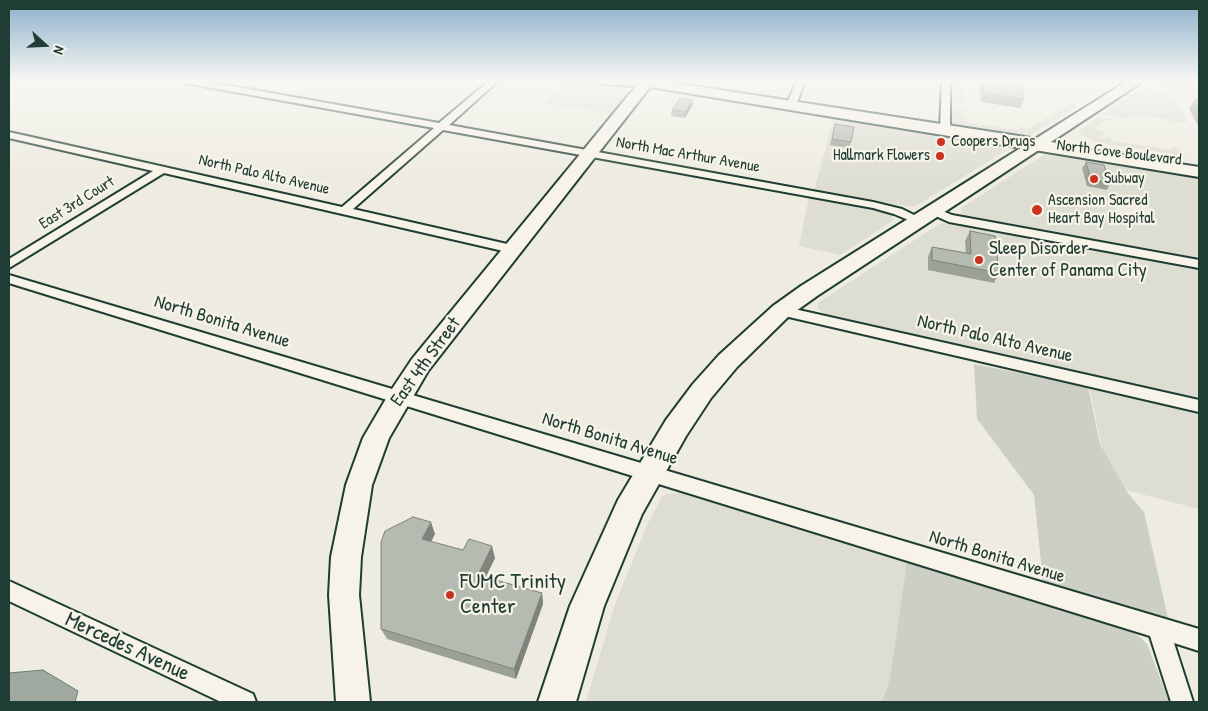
<!DOCTYPE html>
<html>
<head>
<meta charset="utf-8">
<style>
  body { margin:0 }
  #map { position:relative; width:1208px; height:711px; overflow:hidden; background:#eeece1; font-family:"Patrick Hand",sans-serif }
  canvas { display:block }
  .frame { position:absolute; inset:0; border:10px solid #1f3d34; pointer-events:none }
  .north { position:absolute; left:20px; top:20px; width:50px; height:50px; -webkit-text-stroke:4px #f7f3e8; paint-order:stroke; rotate:110deg; font-size:14px; font-weight:700; line-height:20px; text-align:center; color:#1f3d34 }
  .north::after { content:''; display:block; margin:auto; width:18px; height:22px; background:#1f3d34; clip-path:polygon(50% 0,100% 100%,50% 72%,0 100%) }
</style>
</head>
<body>
<div id="map">
<canvas width="1208" height="711"></canvas>
<div class="frame"></div>
<div class="north">N</div>
</div>
<script>
const g = document.querySelector('canvas').getContext('2d');
g.lineJoin = 'round';
function fillPath(path, color) {
  g.fillStyle = color;
  g.fill(path, 'evenodd');
}
function poly(rows) {
  const path = new Path2D();
  for (const r of rows) {
    path.moveTo(r[0], r[1]);
    for (let i = 2; i < r.length; i += 2) path.lineTo(r[i], r[i + 1]);
  }
  return path;
}
function trace(path, color, width, dash) {
  g.strokeStyle = color;
  g.lineWidth = width;
  g.lineCap = dash ? 'butt' : 'round';
  g.setLineDash(dash || []);
  g.stroke(path);
}
function write(font, color, halo, rows, align = 'center') {
  g.font = font + ' "Patrick Hand",sans-serif';
  g.lineWidth = 4.5;
  g.setLineDash([]);
  g.textBaseline = 'middle';
  g.strokeStyle = halo;
  g.fillStyle = color;
  for (const [text, x, y, turn = 0] of rows) {
    g.save();
    g.translate(x, y);
    g.rotate((+turn || 0) * Math.PI / 180);
    g.textAlign = isNaN(turn) ? turn : align;
    if (halo) g.strokeText(text, 0, 0);
    g.fillText(text, 0, 0);
    g.restore();
  }
}
fillPath(poly([
  [565,80,622,86,630,91,612,114,543,103],
  [951,80,963,80,966,102,957,102,951,98],
  [1154,80,1199,80,1199,99,1197,102,1158,85,1153,81,1143,88,1160,90,1173,96,1188,122,1171,123,1167,119,1129,114,1130,117,1126,119,1103,115,1100,118,1112,118,1117,122,1107,120,1095,128,1105,133,1100,137,1103,138,1110,136,1112,141,1172,150,1172,147,1176,147,1183,152,1176,155,1199,158,1100,143,1081,135,1079,132,1081,129],
  [1066,99,1074,101,1077,107,1029,136,955,126,951,123,951,110,959,109,963,110,964,118,967,119,968,123,1019,130,1019,126,1028,129,1072,103],
  [834,117,995,143,1006,147,1007,150,914,207,814,191],
  [1045,154,1199,176,1199,259,967,217,961,214,961,208],
  [1113,202,1151,208,1158,226,1119,220],
  [809,197,878,209,890,213,894,220,840,255,799,246],
  [941,223,1199,268,1199,400,829,317,817,308,819,302],
  [1089,386,1199,412,1199,509,1110,486],
  [680,493,907,561,890,678,882,702,586,702,615,604,648,523,662,497,667,494]
]), '#ddddd2');
fillPath(poly([
  [974,364,1088,387,1100,444,1127,492,1144,512,1168,618,1043,581,1034,495,977,419],
  [907,561,1119,624,1140,637,1147,644,1169,702,882,702,890,678]
]), '#cccfc4');
const water = poly([
  [43,670,78,691,75,702,9,702,9,673,43,670]
]);
fillPath(water, '#9fa99f');
trace(water, '#6c7e74', 1);
const street = poly([
  [181,80,198,80,439,123,490,80,499,80,449,125,873,202,902,209,924,220,918,224,894,214,873,208,443,130,353,209,516,246,518,249,516,252,512,253,164,173,9,268,9,259,153,171,9,138,9,132,342,207,434,128,185,83,181,80],
  [797,80,805,80,796,106,788,108,786,106,797,80],
  [942,80,950,80,950,130,945,133,940,130,942,80],
  [933,207,952,215,1199,260,1199,268,949,222,929,213,927,211,933,207],
  [9,275,1199,629,1199,651,1174,643,1193,702,1171,702,1150,636,9,283,9,275],
  [781,306,1199,400,1199,412,776,314,774,311,781,306],
  [9,581,253,694,256,702,221,702,9,601,9,581]
]);
const secondary = poly([
  [596,80,656,80,1038,139,1083,149,1199,167,1199,177,650,87,428,371,389,438,372,485,361,557,359,595,370,702,336,702,329,595,331,557,346,485,363,438,390,392,412,359,636,86,603,84,596,80]
]);
const primary = poly([
  [1129,80,1145,80,817,296,789,316,737,367,711,398,686,436,642,514,604,606,576,702,538,702,570,606,618,500,666,420,693,384,719,355,773,306,801,286,1129,80]
]);
trace(street, '#1f3d34', 4);
trace(secondary, '#1f3d34', 4);
trace(primary, '#1f3d34', 4);
fillPath(street, '#f7f3e8');
fillPath(secondary, '#f7f3e8');
fillPath(primary, '#f7f3e8');
fillPath(poly([
  [979,80,1021,80,1024,99,1020,108,981,102],
  [1196,98,1199,98,1199,127,1189,109],
  [693,100,692,106,685,118,671,116,672,110],
  [835,124,851,142,849,148,830,145],
  [1086,162,1110,183,1107,190,1087,186,1082,168],
  [970,231,999,273,994,283,928,270,928,257,932,247,966,253,965,241],
  [435,534,431,542,495,558,486,577,542,593,543,604,516,679,387,639,381,629]
]), '#9ca197');
fillPath(poly([
  [693,100,692,106,685,118,685,112],
  [431,522,435,534,426,551,422,539],
  [492,546,495,558,481,586,478,575],
  [542,593,543,604,516,679,514,669]
]), '#7f837b');
const building = poly([
  [983,80,1021,80,1024,99,984,93,983,80],
  [680,98,693,100,685,112,672,110,680,98],
  [835,124,854,127,851,142,832,139,835,124],
  [1086,162,1104,165,1110,183,1091,180,1086,162],
  [970,231,995,236,999,273,932,260,932,247,971,254,970,231],
  [413,517,431,522,422,539,463,550,469,539,492,546,478,575,542,593,514,669,381,629,381,542,385,531,413,517]
]);
fillPath(building, '#b5bbb0');
trace(building, '#7f837b', 1);
const sky = g.createLinearGradient(0, 0, 0, 179);
sky.addColorStop(0, '#8bb0cb');
sky.addColorStop(0.45, '#f7f6f2');
sky.addColorStop(1, '#f7f6f200');
g.fillStyle = sky;
g.fillRect(0, 0, 1208, 179);
for (const [x, y, r, color] of [
  [941,142,5,"#c8321e"],
  [940,156,5,"#c8321e"],
  [1094,179,5,"#c8321e"],
  [1037,210,6,"#c8321e"],
  [979,260,5,"#c8321e"],
  [450,595,5,"#c8321e"]
]) {
  const dot = new Path2D();
  dot.arc(x, y, r, 0, 2 * Math.PI);
  g.fillStyle = color;
  g.fill(dot);
  trace(dot, '#f7f3e8', 2);
}
write('16px', '#1f3d34', '#f7f3e8', [
  ["Coopers Drugs",951,142],
  ["Hallmark Flowers",930,156,"right"],
  ["Subway",1104,179],
  ["Ascension Sacred",1048,201],
  ["Heart Bay Hospital",1048,219]
], 'left');
write('16px', '#1f3d34', '#f7f3e8', [
  ["North Cove Boulevard",1119,153,7],
  ["North Mac Arthur Avenue",688,155,10],
  ["North Palo Alto Avenue",264,175,13],
  ["East 3rd Court",77,203,-32]
]);
write('19px', '#1f3d34', '#f7f3e8', [
  ["Sleep Disorder",989,249],
  ["Center of Panama City",989,271]
], 'left');
write('19px', '#1f3d34', '#f7f3e8', [
  ["North Bonita Avenue",222,322,17],
  ["North Palo Alto Avenue",995,339,13],
  ["East 4th Street",426,362,-54],
  ["North Bonita Avenue",610,439,17],
  ["North Bonita Avenue",997,557,17]
]);
write('22px', '#1f3d34', '#f7f3e8', [
  ["FUMC Trinity",460,582],
  ["Center",460,607]
], 'left');
write('22px', '#1f3d34', '#f7f3e8', [
  ["Mercedes Avenue",127,647,25]
]);
</script>
</body>
</html>
